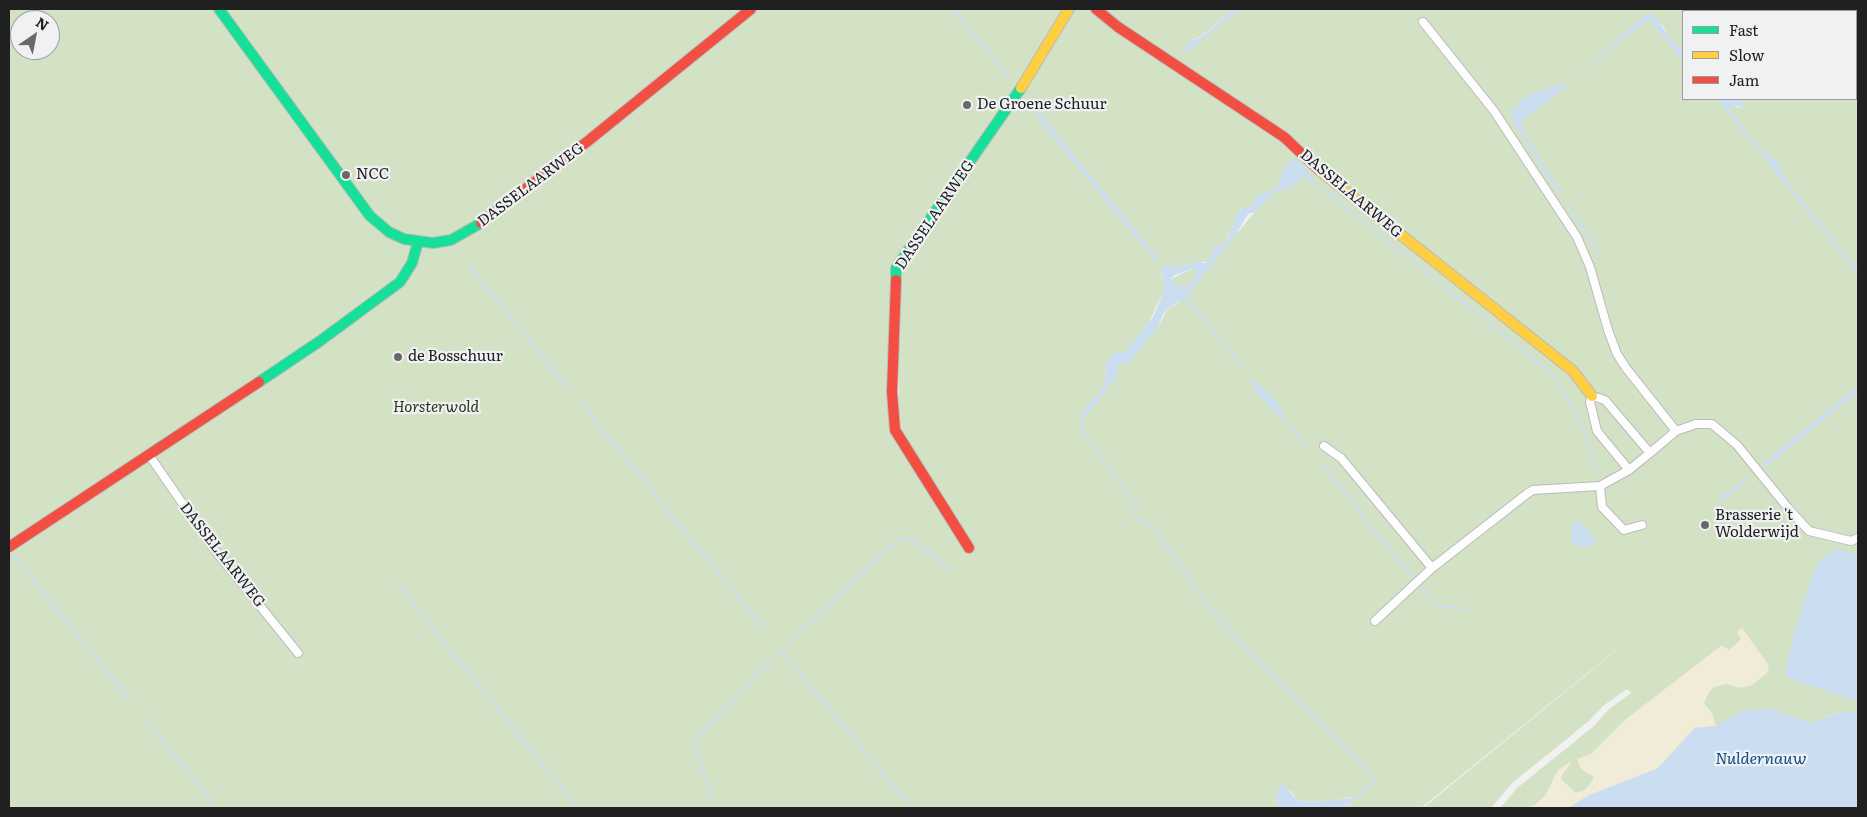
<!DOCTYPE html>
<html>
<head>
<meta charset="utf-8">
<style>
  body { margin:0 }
  #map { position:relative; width:1867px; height:817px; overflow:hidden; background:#f1f1f1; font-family:Literata,serif }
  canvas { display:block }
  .frame { position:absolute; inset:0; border:10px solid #202021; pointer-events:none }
  .legend { position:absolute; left:1682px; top:10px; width:175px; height:90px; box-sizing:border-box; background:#f0f1f2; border:1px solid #9d9d9e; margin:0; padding:6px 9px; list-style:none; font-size:15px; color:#202021 }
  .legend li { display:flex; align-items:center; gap:10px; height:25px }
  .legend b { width:25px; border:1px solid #9d9d9e }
  .north { position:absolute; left:10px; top:10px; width:50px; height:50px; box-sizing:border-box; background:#f0f1f2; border:1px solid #9d9d9e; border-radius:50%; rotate:33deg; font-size:14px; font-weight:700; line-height:20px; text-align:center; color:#202021 }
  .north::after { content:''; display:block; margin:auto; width:18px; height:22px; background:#69696a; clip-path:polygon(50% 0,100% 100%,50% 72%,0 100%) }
</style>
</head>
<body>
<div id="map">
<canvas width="1867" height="817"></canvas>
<div class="frame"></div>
<ul class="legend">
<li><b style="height:6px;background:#16e098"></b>Fast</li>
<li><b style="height:6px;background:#ffcf43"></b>Slow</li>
<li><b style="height:6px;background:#f24e42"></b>Jam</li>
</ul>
<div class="north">N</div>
</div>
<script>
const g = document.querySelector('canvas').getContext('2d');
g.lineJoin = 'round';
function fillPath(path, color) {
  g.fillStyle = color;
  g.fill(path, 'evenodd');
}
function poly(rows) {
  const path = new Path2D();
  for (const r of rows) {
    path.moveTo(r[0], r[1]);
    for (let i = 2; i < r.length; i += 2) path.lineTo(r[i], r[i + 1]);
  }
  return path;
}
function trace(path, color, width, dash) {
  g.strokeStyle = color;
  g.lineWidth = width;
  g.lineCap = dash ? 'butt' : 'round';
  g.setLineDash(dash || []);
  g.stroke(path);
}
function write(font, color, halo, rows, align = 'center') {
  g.font = font + ' Literata,serif';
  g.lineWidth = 4.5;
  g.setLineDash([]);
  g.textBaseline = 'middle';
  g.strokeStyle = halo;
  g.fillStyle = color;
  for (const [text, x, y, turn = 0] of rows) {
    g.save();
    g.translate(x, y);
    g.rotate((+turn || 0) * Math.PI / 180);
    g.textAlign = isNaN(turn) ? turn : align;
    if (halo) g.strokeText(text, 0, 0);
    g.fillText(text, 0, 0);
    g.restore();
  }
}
fillPath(poly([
  [9,9,1067,9,1035,62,988,127,989,132,895,264,891,303,899,429,899,274,1072,9,1090,9,1107,22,1100,9,1234,9,1200,37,1192,40,1184,50,1239,9,1858,9,1858,270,1790,186,1776,161,1762,151,1729,110,1732,105,1740,108,1743,103,1741,99,1856,99,1856,11,1683,11,1683,52,1669,37,1663,26,1649,13,1683,58,1683,99,1717,99,1858,273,1858,387,1766,466,1858,392,1858,720,1838,713,1810,723,1774,710,1683,757,1626,719,1591,754,1587,773,1593,776,1594,780,1584,791,1575,793,1560,778,1571,762,1558,770,1545,796,1535,805,1526,808,1500,808,1517,788,1594,726,1608,710,1631,693,1627,689,1603,706,1589,721,1512,783,1491,808,1423,808,1695,586,1421,808,1344,808,1374,784,1374,782,1356,796,1331,801,1310,802,1297,800,1291,791,1278,790,1277,808,9,808],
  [20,20,50,20,50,50,20,50],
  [1040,113,1155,255,1157,263,1036,116],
  [1270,194,1177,304,1168,308,1159,325,1125,362,1118,363,1117,375,1083,415,1084,410,1105,386,1106,362,1125,352,1148,324,1164,290,1164,280,1161,274,1168,266,1181,267,1195,262,1208,262,1213,249,1225,242,1230,233,1238,212,1243,208,1250,207,1254,203,1255,197],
  [1193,268,1197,274,1190,285,1177,286,1171,279]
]), '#d3e2c4');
fillPath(poly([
  [1742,628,1769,666,1767,673,1752,685,1741,688,1726,684,1714,687,1709,692,1704,703,1712,713,1716,726,1695,728,1658,768,1589,795,1568,808,1526,808,1535,805,1545,796,1558,770,1572,761,1560,778,1575,793,1585,791,1593,780,1593,776,1581,769,1577,759,1591,754,1626,719,1722,645,1729,650,1741,639,1737,632]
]), '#f1ecd7');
fillPath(poly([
  [1234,9,1240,9,1186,53,1184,51,1188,42,1201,37],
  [1649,12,1658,20,1669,37,1683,52,1683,61,1649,19,1575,76],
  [1563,83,1568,85,1523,120,1521,124,1523,132,1561,192,1559,194,1515,125,1512,118,1513,113,1507,109,1514,110,1521,101,1532,94],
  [1717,99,1741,99,1744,108,1733,105,1729,110,1762,151,1776,161,1790,186,1858,270,1858,275],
  [1040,113,1155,255,1159,260,1157,263,1036,116],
  [1293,160,1297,160,1320,187,1302,177,1290,188,1277,191,1270,196,1255,212,1248,214,1236,234,1186,298,1168,308,1162,316,1158,327,1129,363,1118,363,1117,376,1082,421,1081,415,1084,410,1105,386,1106,362,1117,352,1125,352,1148,324,1154,315,1164,290,1164,280,1160,269,1165,265,1181,267,1199,261,1204,263,1208,262,1213,249,1225,242,1230,234,1238,212,1243,208,1250,207,1254,203,1255,197,1277,188,1285,166],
  [1193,268,1197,274,1190,285,1177,286,1171,279,1173,276],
  [1569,204,1599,251,1598,263,1597,252,1567,205],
  [1252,378,1275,400,1290,426,1261,398,1251,382],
  [1858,386,1858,392,1765,467,1763,463],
  [1747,477,1749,479,1723,500,1720,497],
  [1580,521,1596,541,1590,547,1574,545,1571,541,1572,526],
  [1836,549,1858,555,1858,701,1795,681,1788,677,1785,672,1793,637,1814,572,1820,560],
  [1768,708,1810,723,1845,711,1858,714,1858,808,1568,808,1589,795,1658,768,1695,728,1716,726,1742,711],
  [1376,779,1372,786,1344,808,1277,808,1278,790,1283,784,1297,800,1310,802,1344,799,1356,796]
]), '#cbddf0');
trace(poly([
  [953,9,1009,78],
  [1320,187,1555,376,1584,429,1597,473],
  [468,264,567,387],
  [1186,298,1244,368],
  [580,402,764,629],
  [1082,421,1083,432,1137,506,1135,513,1137,519,1152,525,1209,607,1252,656,1253,656,1373,777],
  [1290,426,1308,448],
  [1323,466,1413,578],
  [13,555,129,699],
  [398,585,578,808],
  [1422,588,1437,606,1469,609],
  [789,642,897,541,904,538,911,540,954,570],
  [780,649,911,808],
  [144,718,217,808],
  [716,808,693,741,772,659]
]), '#cbddf0', 2);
const street = poly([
  [1423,22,1494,111,1577,237,1590,267,1608,330,1617,354,1626,368,1676,431],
  [1324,446,1341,458,1432,568],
  [1650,453,1629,470,1597,431,1590,402,1592,396,1605,400,1650,453,1676,431,1696,424,1712,424,1737,445,1788,508,1809,531,1851,541,1858,538],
  [149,455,214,549,298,653],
  [1629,470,1600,486,1602,507,1624,530,1642,525],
  [1375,621,1432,568,1528,493,1533,490,1600,486]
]);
const fast = poly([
  [219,9,370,216,389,232,404,239,433,243,451,240,481,223],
  [896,280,896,268,1021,88],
  [259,382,320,341,400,282,412,263,418,242]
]);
const slow = poly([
  [1021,88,1069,9],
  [1319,170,1573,371,1592,396]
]);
const jam = poly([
  [1096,9,1118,27,1284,137,1319,170],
  [481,223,588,141,751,9],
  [896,280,892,392,895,430,969,548],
  [9,547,259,382]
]);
trace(street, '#bbb', 10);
trace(fast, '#bbb', 12);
trace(slow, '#bbb', 12);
trace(jam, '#bbb', 12);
trace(street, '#fdfdfd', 8);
trace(fast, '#16e098', 10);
trace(slow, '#ffcf43', 10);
trace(jam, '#f24e42', 10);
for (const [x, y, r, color] of [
  [967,105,5,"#69696a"],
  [346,175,5,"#69696a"],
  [398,357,5,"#69696a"],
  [1705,525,5,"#69696a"]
]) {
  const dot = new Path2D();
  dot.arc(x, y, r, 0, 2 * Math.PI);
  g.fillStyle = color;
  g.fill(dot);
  trace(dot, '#f0f1f2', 2);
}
write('15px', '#202021', '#f0f1f2', [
  ["De Groene Schuur",977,105],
  ["NCC",356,175],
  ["de Bosschuur",408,357],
  ["Brasserie 't",1715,516],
  ["Wolderwijd",1715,533]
], 'left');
write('15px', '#202021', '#f0f1f2', [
  ["DASSELAARWEG",531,185,-37],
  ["DASSELAARWEG",1351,194,40],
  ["DASSELAARWEG",935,215,-56],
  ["DASSELAARWEG",222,555,52]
]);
write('italic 15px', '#273714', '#f0f1f2', [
  ["Horsterwold",436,408]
]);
write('italic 16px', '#0e4f8e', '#f0f1f2', [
  ["Nuldernauw",1761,759]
]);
</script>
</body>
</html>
